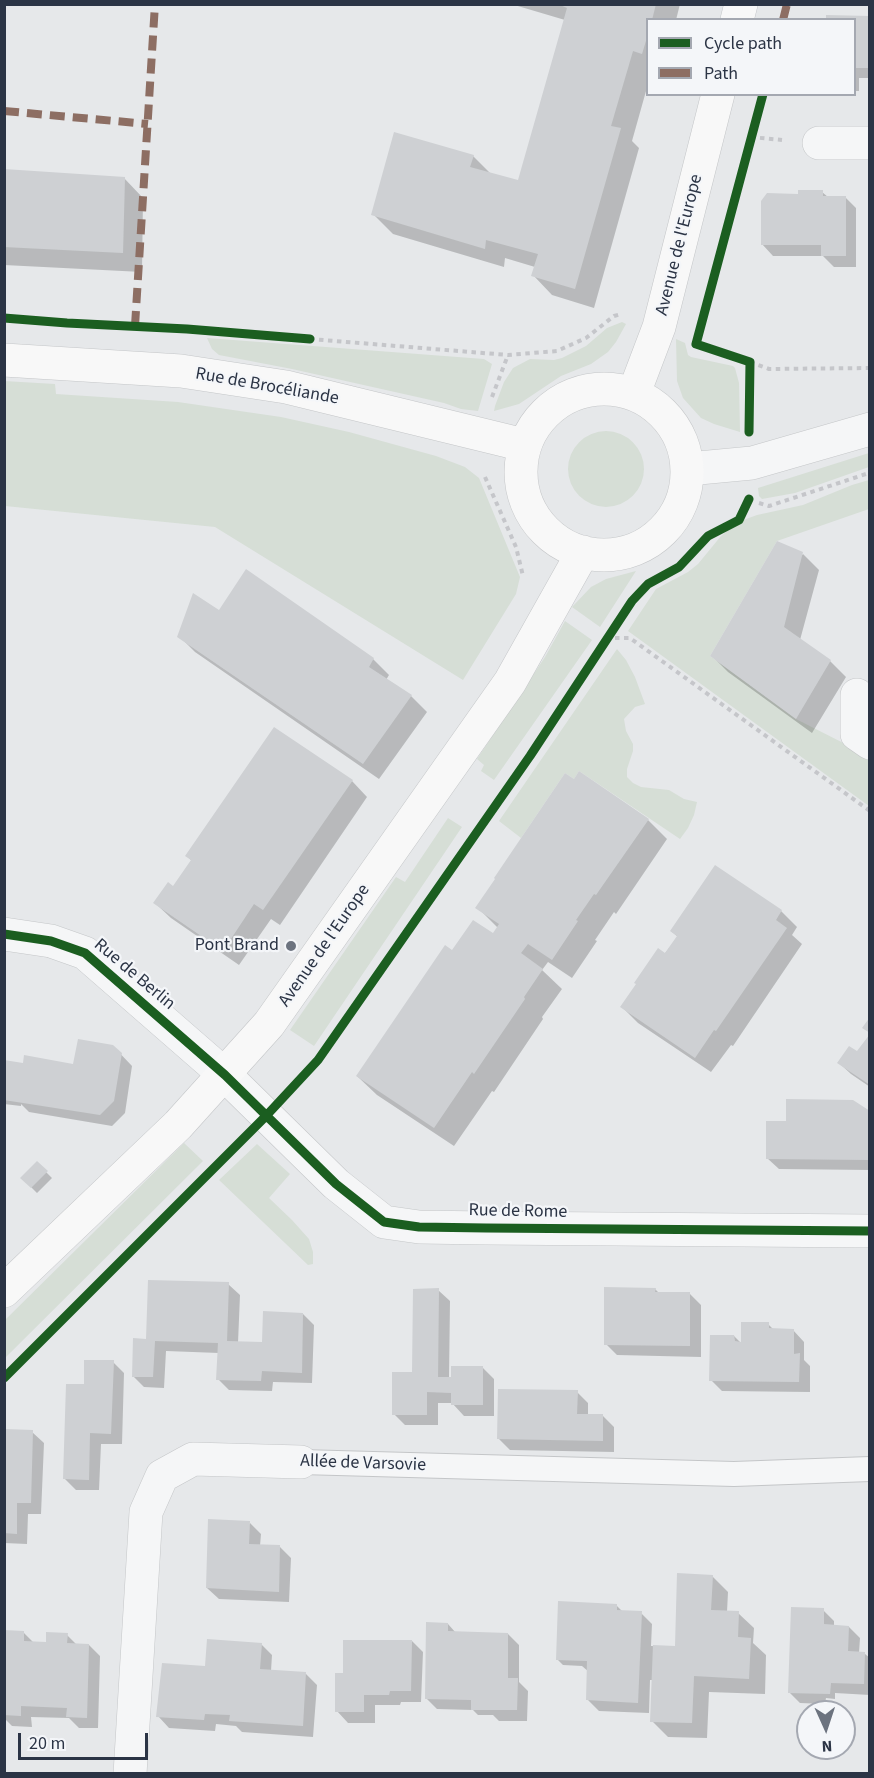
<!DOCTYPE html>
<html>
<head>
<meta charset="utf-8">
<style>
  body { margin:0 }
  #map { position:relative; width:874px; height:1778px; overflow:hidden; background:#e6e8ea; font-family:"Source Sans 3",sans-serif }
  canvas { display:block }
  .frame { position:absolute; inset:0; border:6px solid #2b3445; pointer-events:none }
  .legend { position:absolute; left:646px; top:18px; width:210px; height:78px; box-sizing:border-box; background:#f4f6f9; border:2px solid #a4a8b1; margin:0; padding:8px 10px; list-style:none; font-size:18px; color:#2b3445 }
  .legend li { display:flex; align-items:center; gap:12px; height:30px }
  .legend b { width:30px; border:2px solid #a4a8b1 }
  .north { position:absolute; left:796px; top:1700px; width:60px; height:60px; box-sizing:border-box; background:#f4f6f9; border:2px solid #a4a8b1; border-radius:50%; rotate:177deg; font-size:16px; font-weight:700; line-height:24px; text-align:center; color:#2b3445 }
  .north::after { content:''; display:block; margin:auto; width:21px; height:27px; background:#6c737f; clip-path:polygon(50% 0,100% 100%,50% 72%,0 100%) }
  .scale { position:absolute; left:18px; top:1733px; width:130px; height:27px; box-sizing:border-box; border:3px solid #2b3445; border-top:0; padding-left:8px; font-size:18px; line-height:21px; white-space:nowrap; color:#2b3445; -webkit-text-stroke:4px #f4f6f9; paint-order:stroke }
</style>
</head>
<body>
<div id="map">
<canvas width="874" height="1778"></canvas>
<div class="frame"></div>
<ul class="legend">
<li><b style="height:8px;background:#1b5e20"></b>Cycle path</li>
<li><b style="height:8px;background:#8d6e63"></b>Path</li>
</ul>
<div class="north">N</div>
<div class="scale">20 m</div>
</div>
<script>
const g = document.querySelector('canvas').getContext('2d');
g.lineJoin = 'round';
function fillPath(path, color) {
  g.fillStyle = color;
  g.fill(path, 'evenodd');
}
function poly(rows) {
  const path = new Path2D();
  for (const r of rows) {
    if (r.length === 3) {
      path.moveTo(r[0] + r[2], r[1]);
      path.arc(r[0], r[1], r[2], 0, 2 * Math.PI);
      continue;
    }
    path.moveTo(r[0], r[1]);
    for (let i = 2; i < r.length; i += 2) path.lineTo(r[i], r[i + 1]);
  }
  return path;
}
function trace(path, color, width, dash) {
  g.strokeStyle = color;
  g.lineWidth = width;
  g.lineCap = dash ? 'butt' : 'round';
  g.setLineDash(dash || []);
  g.stroke(path);
}
function write(font, color, halo, rows, align = 'center') {
  g.font = font + ' "Source Sans 3",sans-serif';
  g.lineWidth = 4.5;
  g.setLineDash([]);
  g.textBaseline = 'middle';
  g.strokeStyle = halo;
  g.fillStyle = color;
  for (const [text, x, y, turn = 0] of rows) {
    g.save();
    g.translate(x, y);
    g.rotate((+turn || 0) * Math.PI / 180);
    g.textAlign = isNaN(turn) ? turn : align;
    if (halo) g.strokeText(text, 0, 0);
    g.fillText(text, 0, 0);
    g.restore();
  }
}
fillPath(poly([
  [622,322,626,324,616,342,608,352,591,364,561,376,519,404,494,411,495,406,504,382,513,368,530,359,554,360,562,358,586,346,607,328],
  [207,338,484,359,492,364,478,411,461,409,444,403,292,369,219,355,212,349],
  [676,339,685,343,688,355,691,357,733,366,735,368,739,383,740,432,714,424,701,418,683,398,677,381],
  [4,381,55,384,56,394,178,402,281,417,349,432,436,456,465,467,479,478,520,577,516,594,463,680,215,527,5,506],
  [606,469,38],
  [869,453,869,467,795,493,762,499,759,496,758,488],
  [869,480,869,509,777,541,710,656,796,719,869,756,869,806,628,631,656,589,688,572,698,564,721,536,738,522,757,515,803,505,852,485],
  [636,571,600,627,572,607,591,587,606,579],
  [565,621,592,640,494,780,481,771,484,765,477,759,545,657],
  [617,649,626,660,635,677,645,704,635,707,624,719,626,731,633,744,633,751,627,769,627,777,633,783,641,787,669,790,684,799,697,802,694,815,688,828,680,839,579,771,574,779,565,773,521,838,499,821],
  [448,818,462,827,314,1046,290,1030,396,877,405,882],
  [184,1143,203,1161,5,1358,5,1320],
  [257,1144,290,1174,269,1198,292,1220,309,1239,313,1252,313,1264,308,1265,219,1180]
]), '#d6ded6');
fillPath(poly([
  [511,4,680,4,676,20,648,20,648,84,632,141,639,148,594,308,552,295,533,275,535,267,505,258,504,267,393,234,373,214,473,156,492,175,519,182,565,20],
  [870,18,870,78,859,78,859,91,854,91,854,20],
  [4,170,124,178,143,198,142,272,4,265],
  [822,192,828,197,845,197,856,208,856,267,834,267,823,256,773,256,762,244,799,195],
  [803,554,819,570,800,640,830,661,846,677,812,733,728,672,712,656],
  [219,612,373,659,389,675,386,680,411,696,427,712,379,779,195,652,179,636],
  [352,781,367,797,280,925,271,919,239,965,171,918,155,903,174,888,192,861,187,856],
  [648,820,667,839,616,914,614,912,595,940,597,941,572,978,548,962,542,970,562,989,542,1017,543,1019,494,1092,492,1091,454,1146,377,1095,357,1076,453,952,493,936,498,928,477,907],
  [716,867,781,911,797,927,792,935,802,944,733,1046,731,1045,711,1072,638,1023,622,1007,678,937,671,931],
  [870,1037,870,1087,851,1074,839,1063,858,1054],
  [113,1046,132,1066,125,1113,112,1126,29,1112,21,1104,21,1106,4,1104,4,1061,24,1064,74,1065],
  [870,1113,870,1170,779,1169,767,1158,788,1123],
  [37,1163,52,1178,37,1193,22,1178],
  [228,1284,240,1295,238,1343,263,1344,303,1314,314,1325,312,1383,273,1382,272,1391,229,1390,218,1379,219,1353,166,1351,164,1388,144,1387,133,1376,148,1341],
  [655,1289,659,1293,690,1294,701,1305,701,1357,617,1355,606,1344],
  [438,1290,450,1301,449,1378,483,1368,494,1379,494,1416,464,1416,452,1403,438,1403,438,1425,405,1425,394,1414,414,1374],
  [768,1324,774,1330,793,1330,804,1342,804,1360,810,1366,810,1392,722,1391,711,1380,734,1336,741,1343],
  [113,1362,124,1373,122,1444,101,1444,99,1490,76,1490,64,1478,85,1386],
  [577,1392,588,1403,588,1416,603,1416,614,1427,614,1452,510,1450,499,1439],
  [32,1432,44,1443,41,1514,28,1514,27,1544,4,1543,4,1450],
  [250,1523,261,1534,260,1546,280,1547,291,1558,289,1602,219,1599,207,1588],
  [712,1576,728,1592,727,1612,738,1613,754,1628,753,1643,766,1655,765,1694,709,1692,707,1738,668,1737,652,1721,653,1680,650,1680,649,1713,599,1711,588,1700,589,1672,582,1666,563,1665,557,1659,616,1605,623,1612,641,1613,652,1624,651,1646,676,1647],
  [823,1610,834,1621,834,1626,849,1627,860,1638,859,1653,865,1654,870,1658,870,1695,835,1693,835,1699,826,1698,825,1704,800,1703,789,1692],
  [448,1624,456,1633,508,1634,519,1645,519,1682,528,1691,527,1721,499,1721,493,1715,478,1715,473,1710,437,1709,426,1698],
  [4,1632,24,1633,34,1643,48,1644,67,1635,77,1645,89,1645,100,1656,98,1728,79,1728,69,1718,31,1717,32,1727,12,1726,4,1718],
  [412,1641,423,1652,421,1702,401,1702,400,1705,375,1705,375,1723,348,1723,337,1711],
  [261,1644,272,1655,271,1671,306,1674,317,1685,313,1737,242,1732,236,1726,216,1724,215,1731,169,1728,158,1716,207,1667]
]), '#0003');
fillPath(poly([
  [558,4,656,4,652,20,648,20,648,34,642,54,633,51,611,126,621,128,575,289,531,276,538,254,486,240,485,249,371,215,394,132,474,155,470,167,518,180,567,8],
  [826,15,870,16,870,68,855,68,855,20,826,20],
  [4,169,125,177,123,253,4,247],
  [798,190,823,190,823,196,846,196,846,256,821,256,821,245,761,245,761,201,767,193,798,194],
  [777,541,803,552,784,627,831,660,796,719,710,656],
  [246,569,374,658,369,667,412,695,363,764,177,637,193,593,219,610],
  [274,727,353,780,263,910,254,904,223,951,153,903,168,882,173,886,191,860,185,856],
  [579,771,649,819,596,895,594,894,576,920,578,921,552,960,528,944,521,953,543,969,524,997,525,999,474,1074,472,1072,434,1128,356,1076,445,945,452,950,473,920,493,933,499,924,475,908,495,879,494,878,565,773,574,779],
  [715,865,782,910,776,920,787,928,716,1031,714,1030,695,1058,620,1007,636,984,634,983,658,948,665,953,677,936,670,931],
  [870,1017,870,1033,862,1028],
  [870,1034,870,1085,837,1063,849,1046,857,1051],
  [78,1039,113,1045,122,1053,114,1101,100,1115,4,1100,4,1060,23,1063,24,1055,73,1064],
  [786,1099,853,1100,870,1111,870,1160,766,1159,766,1121,786,1121],
  [37,1161,48,1171,31,1188,20,1178],
  [148,1280,229,1282,227,1341,262,1342,263,1311,303,1313,302,1373,262,1371,261,1381,216,1380,218,1343,155,1341,153,1377,132,1377,133,1338,146,1339],
  [604,1287,656,1288,655,1292,690,1292,690,1346,604,1345],
  [439,1288,438,1377,451,1377,451,1366,483,1366,483,1405,451,1405,451,1393,427,1392,427,1415,392,1415,392,1372,412,1372,413,1289],
  [741,1322,769,1322,769,1328,794,1329,794,1354,800,1353,799,1382,709,1381,710,1335,734,1335,735,1341,741,1342],
  [84,1360,114,1360,111,1434,90,1433,89,1480,63,1479,66,1384,84,1384],
  [498,1389,578,1390,577,1414,603,1414,603,1441,497,1439],
  [4,1429,33,1430,31,1503,17,1503,17,1534,4,1533],
  [208,1519,250,1521,249,1544,280,1545,279,1592,206,1588],
  [677,1573,713,1575,711,1610,739,1611,738,1637,751,1638,749,1679,694,1676,692,1723,650,1722,653,1645,675,1646],
  [558,1601,617,1604,617,1610,642,1611,638,1703,586,1700,587,1661,556,1660],
  [791,1607,824,1608,824,1624,849,1626,848,1651,865,1652,864,1684,831,1683,830,1694,788,1693],
  [426,1622,448,1623,448,1631,508,1633,508,1678,518,1678,517,1710,471,1710,471,1700,425,1699],
  [4,1630,24,1631,24,1641,46,1642,46,1632,68,1633,67,1643,89,1644,87,1718,66,1717,67,1708,21,1706,21,1716,4,1715],
  [207,1639,262,1643,260,1669,306,1672,303,1726,229,1721,230,1715,205,1714,204,1720,156,1717,162,1663,205,1666],
  [343,1640,412,1640,411,1691,390,1691,389,1695,364,1695,364,1712,335,1712,335,1673,343,1673]
]), '#ced0d3');
const lane = poly([
  [301,1462,734,1474,870,1469]
]);
const street = poly([
  [819,143,870,143],
  [688,469,752,463,870,429],
  [857,695,857,734,870,743],
  [4,934,51,941,85,953,225,1075,336,1184,384,1222,419,1227,486,1228,870,1231],
  [130,1774,146,1512,162,1476,193,1459,301,1462]
]);
const secondary = poly([
  [737,20,741,4],
  [4,360,181,371,286,387,524,445],
  [604,472,83],
  [634,393,659,327,718,94],
  [4,1291,178,1125,269,1024,510,682,583,552]
]);
trace(lane, '#c4c6c8', 26);
trace(street, '#c4c6c8', 34);
trace(secondary, '#c4c6c8', 34);
trace(poly([
  [751,137,782,140],
  [310,339,508,355,557,351,586,338,614,316,621,314],
  [750,362,769,369,870,368],
  [492,397,508,355],
  [485,477,516,547,523,576],
  [759,503,769,506,869,473],
  [606,638,630,638,870,811]
]), '#c5c6ca', 4, [4.5, 4.5]);
trace(lane, '#f5f6f7', 24);
trace(street, '#f5f6f7', 33);
trace(secondary, '#f8f8f8', 33);
trace(poly([
  [783,20,787,4],
  [4,111,148,124],
  [135,326,155,4]
]), '#8d6e63', 8, [15, 8]);
trace(poly([
  [4,318,67,323,187,329,310,339],
  [749,432,750,362,696,344,763,94],
  [4,934,51,941,85,953,225,1075,336,1184,384,1222,419,1227,486,1228,870,1231],
  [4,1378,266,1116,318,1060,530,756,632,601,648,584,679,567,708,536,739,520,749,499]
]), '#1b5e20', 9);
for (const [x, y, r, color] of [
  [291,946,6,"#6c737f"]
]) {
  const dot = new Path2D();
  dot.arc(x, y, r, 0, 2 * Math.PI);
  g.fillStyle = color;
  g.fill(dot);
  trace(dot, '#f4f6f9', 2);
}
write('18px', '#2b3445', '#f4f6f9', [
  ["Avenue de l'Europe",680,245,-76],
  ["Rue de Brocéliande",267,387,10],
  ["Avenue de l'Europe",325,946,-55],
  ["Rue de Berlin",134,975,40],
  ["Rue de Rome",518,1212,1],
  ["Allée de Varsovie",363,1464,2]
]);
write('18px', '#2b3445', '#f4f6f9', [
  ["Pont Brand",279,946]
], 'right');
</script>
</body>
</html>
